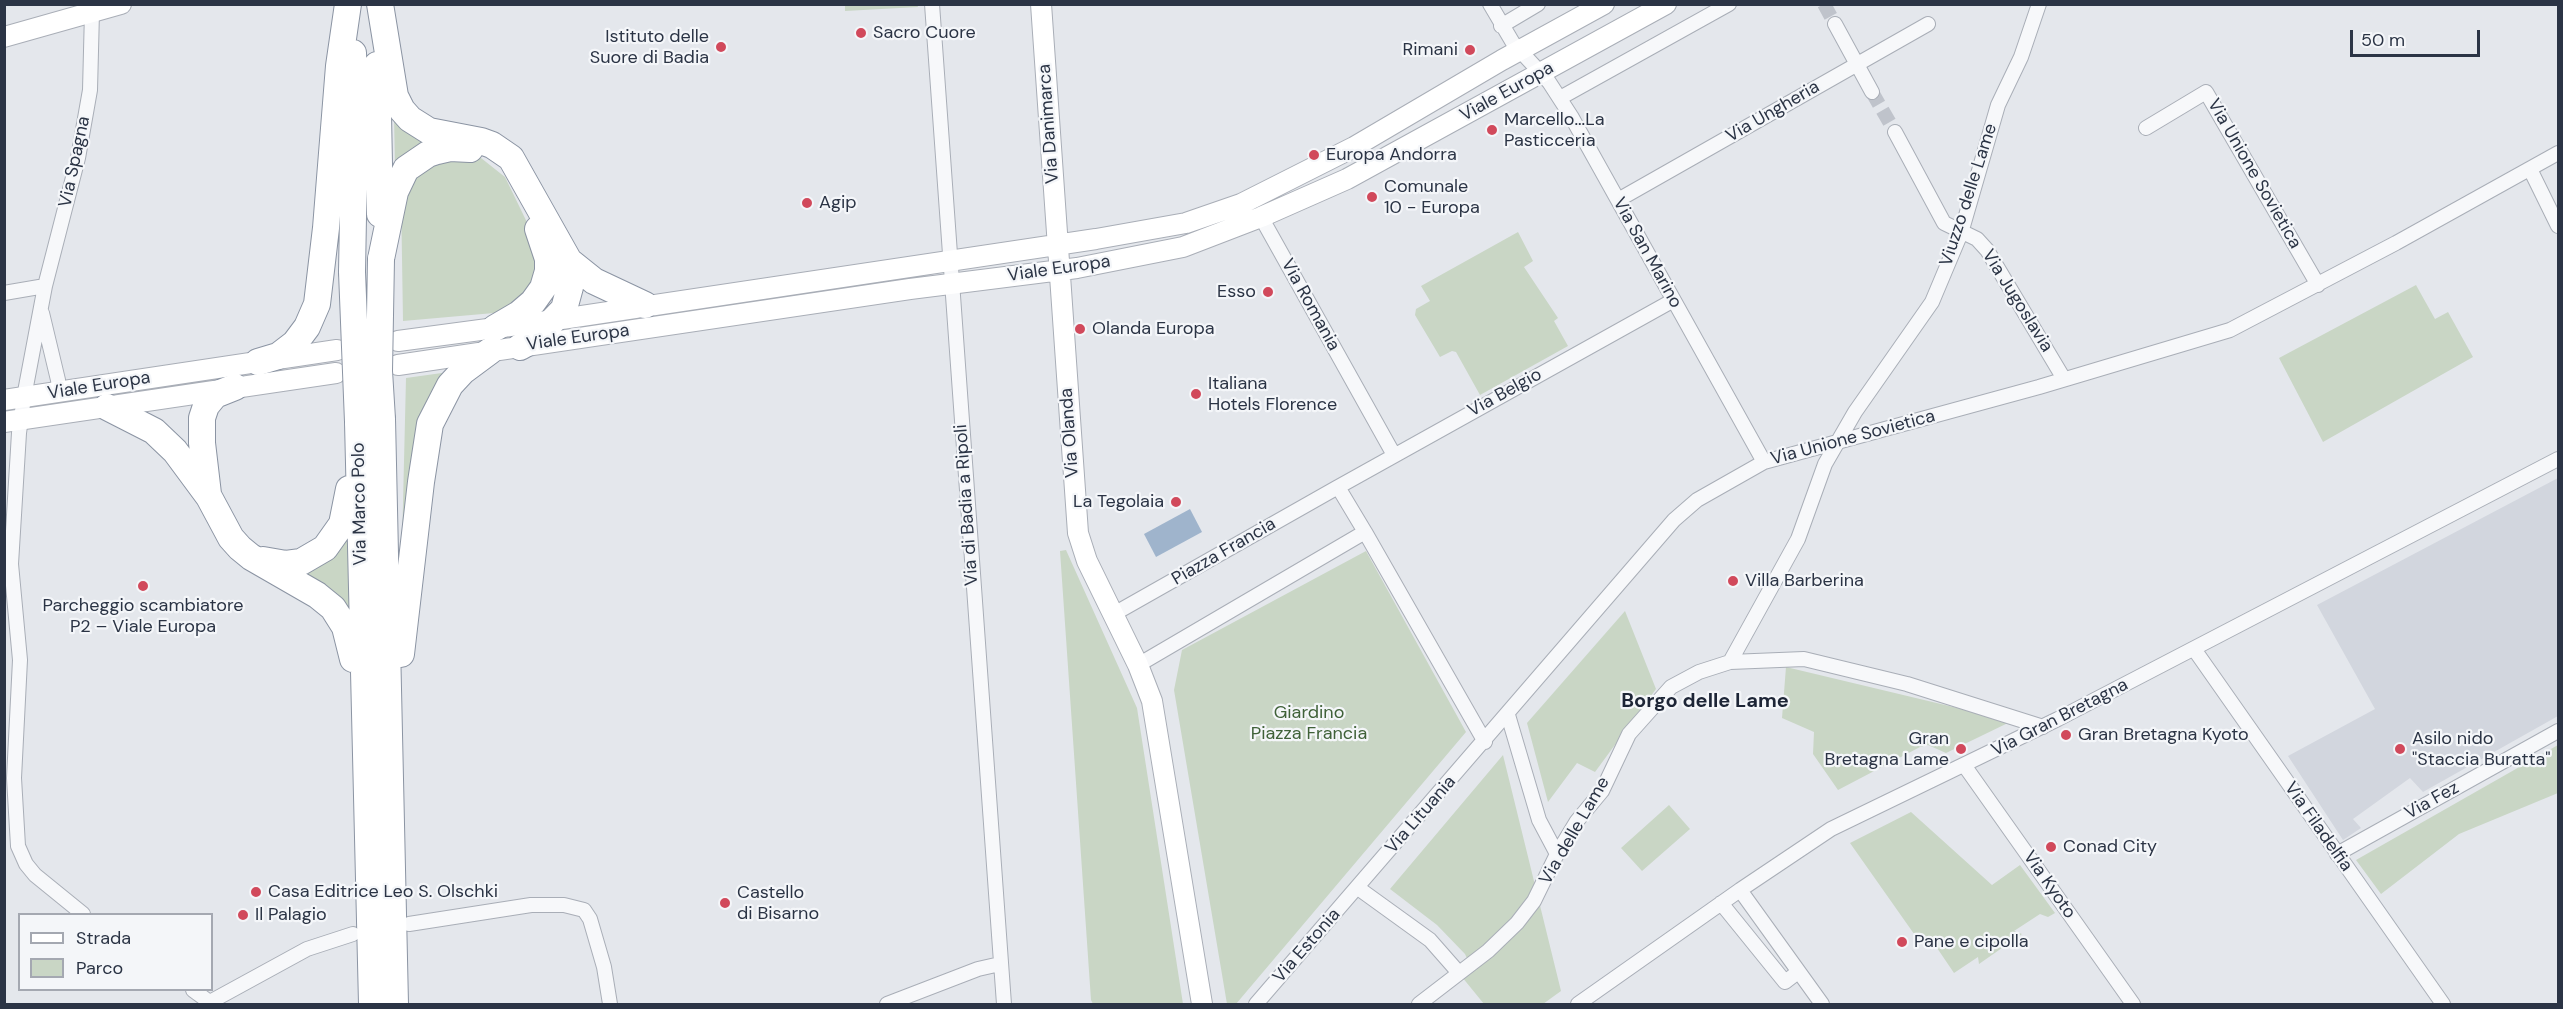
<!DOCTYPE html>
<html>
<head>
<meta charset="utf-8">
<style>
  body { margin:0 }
  #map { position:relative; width:2563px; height:1009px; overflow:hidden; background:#e4e7ec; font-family:"DM Sans",sans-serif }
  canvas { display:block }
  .frame { position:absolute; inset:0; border:6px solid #2b3445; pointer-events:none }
  .legend { position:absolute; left:18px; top:913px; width:195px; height:78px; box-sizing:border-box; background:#f4f6f9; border:2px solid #a4a8b1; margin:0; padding:8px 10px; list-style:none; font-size:18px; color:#2b3445 }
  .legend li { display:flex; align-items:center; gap:12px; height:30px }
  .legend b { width:30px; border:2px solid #a4a8b1 }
  .scale { position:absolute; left:2350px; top:30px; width:130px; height:27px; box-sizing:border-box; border:3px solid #2b3445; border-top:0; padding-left:8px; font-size:18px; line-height:21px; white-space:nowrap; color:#2b3445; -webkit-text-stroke:4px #f4f6f9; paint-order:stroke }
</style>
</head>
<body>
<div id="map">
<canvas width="2563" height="1009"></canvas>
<div class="frame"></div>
<ul class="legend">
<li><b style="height:8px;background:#fff"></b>Strada</li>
<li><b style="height:16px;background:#c9d6c5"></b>Parco</li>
</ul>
<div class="scale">50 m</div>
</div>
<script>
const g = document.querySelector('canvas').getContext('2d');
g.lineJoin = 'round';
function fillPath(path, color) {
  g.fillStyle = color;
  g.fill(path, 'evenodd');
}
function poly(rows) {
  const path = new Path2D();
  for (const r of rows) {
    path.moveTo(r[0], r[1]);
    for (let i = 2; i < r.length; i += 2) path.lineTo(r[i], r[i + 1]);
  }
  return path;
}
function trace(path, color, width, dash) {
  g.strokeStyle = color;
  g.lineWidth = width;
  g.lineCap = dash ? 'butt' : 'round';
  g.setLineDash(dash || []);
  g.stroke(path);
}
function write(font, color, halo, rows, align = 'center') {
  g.font = font + ' "DM Sans",sans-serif';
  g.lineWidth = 4.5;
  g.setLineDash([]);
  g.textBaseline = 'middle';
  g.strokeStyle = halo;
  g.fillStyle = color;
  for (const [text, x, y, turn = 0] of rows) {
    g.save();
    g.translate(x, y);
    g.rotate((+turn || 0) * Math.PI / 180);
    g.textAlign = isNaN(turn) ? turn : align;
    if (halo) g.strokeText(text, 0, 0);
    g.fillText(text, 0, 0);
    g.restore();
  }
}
fillPath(poly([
  [2558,478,2558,716,2423,792,2410,778,2353,819,2361,828,2343,840,2288,756,2375,709,2317,605]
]), '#d2d6de');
fillPath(poly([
  [917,4,918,7,845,11,845,5],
  [394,116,436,142,395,167],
  [461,155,481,158,505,177,538,245,541,262,525,296,494,313,403,321,401,195,422,165],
  [1518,232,1533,261,1524,267,1558,318,1554,321,1568,346,1480,395,1456,352,1452,351,1440,357,1415,315,1416,309,1430,301,1421,286],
  [2416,285,2435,319,2448,312,2473,357,2323,442,2279,358],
  [449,372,402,545,406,378],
  [345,539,348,539,351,616,296,573],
  [1066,550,1137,708,1183,1004,1093,1004,1091,1000,1060,551],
  [1366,551,1466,732,1236,1004,1227,1004,1174,690,1182,650],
  [1625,611,1656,689,1595,772,1577,763,1548,802,1527,723],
  [1786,667,2012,721,1946,753,1928,745,1920,747,1838,790,1813,754,1814,732,1782,718],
  [2558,745,2558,793,2459,834,2381,894,2356,860],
  [1503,755,1561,991,1543,1004,1484,1004,1462,977,1472,969,1465,954,1437,925,1390,889],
  [1669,805,1690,829,1642,871,1621,848],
  [1911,812,1992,885,2020,865,2055,913,2048,917,2040,914,2014,931,2022,934,1979,964,1978,957,1954,973,1935,945,1919,941,1850,843]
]), '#c9d6c5');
fillPath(poly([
  [1190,509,1202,532,1156,557,1144,534]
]), '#9fb4cc');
trace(poly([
  [1824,4,1835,24],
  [1872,92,1895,132]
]), '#bfc3cb', 14, [14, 7]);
const street = poly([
  [932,4,1004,1004],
  [1490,4,1513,43,1549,82,1571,116,1764,462],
  [1835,24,1872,92],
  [1501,26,1538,4],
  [1560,98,1729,4],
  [2146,128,2206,92,2318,285],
  [1895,132,1944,223,1977,239,1987,250,2064,379],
  [2530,169,2558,226],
  [1618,200,1928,24],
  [1261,217,1394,455],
  [4,293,45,286],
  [42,313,58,380,59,392],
  [1338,487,1672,301],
  [1365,532,1485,742],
  [1112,615,1338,487,1365,532,1138,665],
  [2194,649,2443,1004],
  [1730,662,1798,539,1825,464,1855,412,1932,302,1961,233,1998,105,2021,57,2039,4],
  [1508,715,1539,820,1557,854],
  [1964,765,2133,1004],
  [2337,854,2558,731],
  [1358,888,1430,940,1459,973],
  [1740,890,1822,1004],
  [1721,903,1785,982,1798,972],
  [83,914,35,875,26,864,18,846,14,778,20,660,11,564,19,433,24,397,45,286,78,158,90,90,92,12],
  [409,924,531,905,564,905,584,910,590,919,604,967,610,1004],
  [193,990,212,1004],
  [210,1002,307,949,353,934],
  [887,1004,978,969,1000,964],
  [1256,1004,1674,520,1697,500,1764,462,2039,387,2230,330,2396,243,2558,153],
  [1419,1004,1488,951,1517,923,1534,901,1557,854,1577,821,1602,791,1629,734,1671,687,1699,672,1730,662,1804,659,1907,684,2043,727],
  [1578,1004,1740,890,1831,829,2058,719,2558,459]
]);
const secondary = poly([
  [1041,4,1078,533,1087,561,1138,665,1152,701,1202,1004],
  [4,37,121,4],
  [398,341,555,320,1096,239,1186,223,1241,204,1354,147,1502,60,1604,4],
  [398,365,910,289,1077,268,1183,247,1261,217,1347,179,1666,4],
  [4,400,337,350],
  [4,422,336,373]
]);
const highway = poly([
  [380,4,395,96,402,110,410,119,429,131,481,141,492,145,511,158,569,261,570,287,564,309,536,338,520,347],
  [377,65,380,214],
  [381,259,395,192,406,169,428,154,437,151,450,148,470,149],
  [569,261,594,281,645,305],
  [352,272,355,107,353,53],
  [495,328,519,314,533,302,543,288,548,271,548,259,538,229],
  [258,362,278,356,295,343,307,327,317,304,326,228,339,66,348,4],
  [107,407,154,431,175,451,209,497,231,538,240,548,251,557,317,595,333,608,345,627,353,659],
  [382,419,395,1004],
  [358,422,372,1004],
  [208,494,202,443,202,418,206,406,215,395,235,387],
  [263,560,286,564,301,562,325,548,342,524,349,489],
  [401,654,421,482,430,424,450,385,463,371,490,351]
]);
trace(street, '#a9aeb7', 16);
trace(secondary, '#a9aeb7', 22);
trace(highway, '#8b94a3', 28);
trace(street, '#f7f8fa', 14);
trace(secondary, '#fff', 20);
trace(highway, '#fff', 26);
const highwayBridge = poly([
  [381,259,379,371,382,419],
  [352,272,358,422]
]);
trace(highwayBridge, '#8b94a3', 28, []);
trace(highwayBridge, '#fff', 26);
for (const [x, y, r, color] of [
  [861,33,6,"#d1495b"],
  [721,47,6,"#d1495b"],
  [1470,50,6,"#d1495b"],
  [1492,130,6,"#d1495b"],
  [1314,155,6,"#d1495b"],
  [1372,197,6,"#d1495b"],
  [807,203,6,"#d1495b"],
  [1268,292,6,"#d1495b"],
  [1080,329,6,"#d1495b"],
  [1196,394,6,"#d1495b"],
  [1176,502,6,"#d1495b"],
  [1733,581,6,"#d1495b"],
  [143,586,6,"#d1495b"],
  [2066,735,6,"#d1495b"],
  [1961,749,6,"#d1495b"],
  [2400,749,6,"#d1495b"],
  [2051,847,6,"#d1495b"],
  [256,892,6,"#d1495b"],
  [725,903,6,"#d1495b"],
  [243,915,6,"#d1495b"],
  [1902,942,6,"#d1495b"]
]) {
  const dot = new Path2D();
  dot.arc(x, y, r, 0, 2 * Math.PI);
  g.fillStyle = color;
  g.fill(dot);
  trace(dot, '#f4f6f9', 2);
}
write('18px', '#2b3445', '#f4f6f9', [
  ["Sacro Cuore",873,33],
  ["Istituto delle",709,37,"right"],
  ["Suore di Badia",709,58,"right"],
  ["Rimani",1458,50,"right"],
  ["Marcello...La",1504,120],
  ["Pasticceria",1504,141],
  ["Europa Andorra",1326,155],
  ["Comunale",1384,187],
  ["10 - Europa",1384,208],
  ["Agip",819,203],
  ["Esso",1256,292,"right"],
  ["Olanda Europa",1092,329],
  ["Italiana",1208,384],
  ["Hotels Florence",1208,405],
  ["La Tegolaia",1164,502,"right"],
  ["Villa Barberina",1745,581],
  ["Parcheggio scambiatore",143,606,"center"],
  ["P2 – Viale Europa",143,627,"center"],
  ["Gran Bretagna Kyoto",2078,735],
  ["Gran",1949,739,"right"],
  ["Bretagna Lame",1949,760,"right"],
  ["Asilo nido",2412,739],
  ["\"Staccia Buratta\"",2412,760],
  ["Conad City",2063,847],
  ["Casa Editrice Leo S. Olschki",268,892],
  ["Castello",737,893],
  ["di Bisarno",737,914],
  ["Il Palagio",255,915],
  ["Pane e cipolla",1914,942]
], 'left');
write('18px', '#2b3445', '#f4f6f9', [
  ["Viale Europa",1507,92,-29],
  ["Via Ungheria",1773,112,-30],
  ["Via Danimarca",1049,124,-94],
  ["Via Spagna",75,162,-78],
  ["Via Unione Sovietica",2254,174,60],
  ["Viuzzo delle Lame",1969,195,-72],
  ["Via San Marino",1647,253,61],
  ["Viale Europa",1059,269,-8],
  ["Via Jugoslavia",2017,301,58],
  ["Via Romania",1310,305,61],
  ["Viale Europa",578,338,-8],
  ["Viale Europa",99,386,-9],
  ["Via Belgio",1505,393,-29],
  ["Via Olanda",1070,433,-94],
  ["Via Unione Sovietica",1853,438,-15],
  ["Via Marco Polo",360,504,-91],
  ["Via di Badia a Ripoli",967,505,-94],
  ["Piazza Francia",1224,552,-30],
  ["Via Gran Bretagna",2060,718,-27],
  ["Via Fez",2432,801,-29],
  ["Via Lituania",1421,815,-49],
  ["Via Filadelfia",2318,827,55],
  ["Via delle Lame",1575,831,-60],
  ["Via Kyoto",2049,885,55],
  ["Via Estonia",1307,946,-49]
]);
write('18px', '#3f6138', '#f4f6f9', [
  ["Giardino",1309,713],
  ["Piazza Francia",1309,734]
]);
write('bold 20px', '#1d2536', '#f4f6f9', [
  ["Borgo delle Lame",1705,702]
]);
</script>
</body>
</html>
